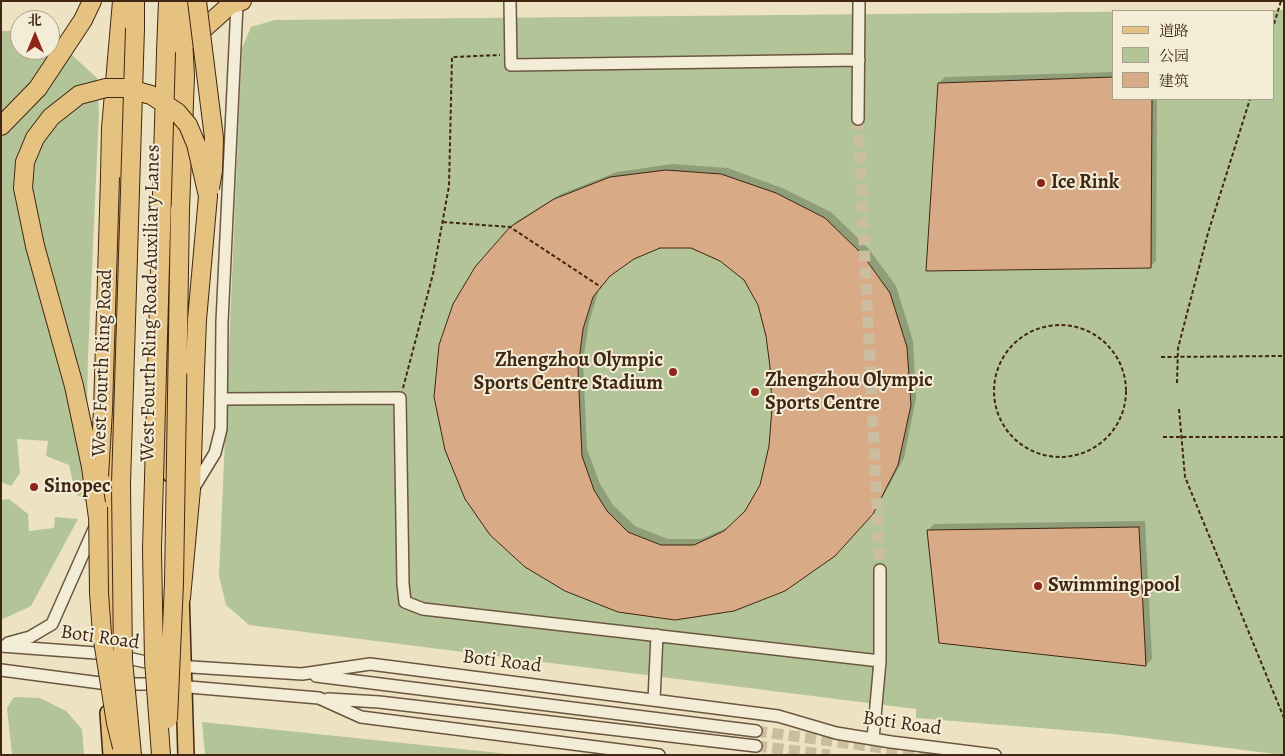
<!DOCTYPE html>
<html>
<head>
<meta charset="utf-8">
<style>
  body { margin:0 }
  #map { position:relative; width:1285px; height:756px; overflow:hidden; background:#ede3c2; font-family:Alegreya,"Noto Serif SC",serif }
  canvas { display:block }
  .frame { position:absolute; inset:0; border:2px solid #412713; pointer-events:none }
  .legend { position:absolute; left:1112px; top:10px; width:162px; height:90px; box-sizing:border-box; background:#f3edd7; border:1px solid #ac9e89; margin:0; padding:6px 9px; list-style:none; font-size:15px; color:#412713 }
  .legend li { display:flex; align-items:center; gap:10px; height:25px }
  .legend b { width:25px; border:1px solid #ac9e89 }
  .north { position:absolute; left:10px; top:10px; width:50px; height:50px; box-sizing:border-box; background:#f3edd7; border:1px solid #ac9e89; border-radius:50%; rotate:0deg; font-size:14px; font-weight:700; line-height:20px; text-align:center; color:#412713 }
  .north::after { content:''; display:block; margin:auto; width:18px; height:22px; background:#8f2418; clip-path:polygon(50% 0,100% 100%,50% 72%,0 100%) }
</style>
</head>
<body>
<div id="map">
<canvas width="1285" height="756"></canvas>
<div class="frame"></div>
<ul class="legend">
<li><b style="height:6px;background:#e6c281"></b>道路</li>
<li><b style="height:14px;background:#b3c598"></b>公园</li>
<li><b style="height:14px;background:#d9aa86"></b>建筑</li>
</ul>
<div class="north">北</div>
</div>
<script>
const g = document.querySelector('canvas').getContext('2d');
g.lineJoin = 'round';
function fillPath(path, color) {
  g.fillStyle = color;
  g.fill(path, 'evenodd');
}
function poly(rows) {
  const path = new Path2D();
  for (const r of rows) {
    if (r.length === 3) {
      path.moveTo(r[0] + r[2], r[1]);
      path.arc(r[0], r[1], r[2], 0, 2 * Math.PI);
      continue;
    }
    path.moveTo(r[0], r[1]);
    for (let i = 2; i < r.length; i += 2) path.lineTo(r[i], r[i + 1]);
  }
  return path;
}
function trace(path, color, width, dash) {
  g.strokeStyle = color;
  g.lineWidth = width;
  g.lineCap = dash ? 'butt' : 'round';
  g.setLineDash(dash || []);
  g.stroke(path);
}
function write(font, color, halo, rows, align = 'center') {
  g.font = font + ' Alegreya,serif';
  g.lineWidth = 4;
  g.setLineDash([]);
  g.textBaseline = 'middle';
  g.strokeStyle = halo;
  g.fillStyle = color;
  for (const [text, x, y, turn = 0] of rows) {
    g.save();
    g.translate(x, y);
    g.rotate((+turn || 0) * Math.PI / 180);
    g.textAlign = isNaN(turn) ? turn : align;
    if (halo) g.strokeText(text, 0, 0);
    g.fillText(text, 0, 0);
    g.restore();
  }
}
fillPath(poly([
  [1284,10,1284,755,1113,734,916,718,916,709,249,625,226,605,219,576,242,48,251,27,275,20],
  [1114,11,1274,11,1274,99,1114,99],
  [1,31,20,31,20,50,50,50,50,35,97,78,99,113,88,358,85,501,76,494,69,465,46,456,48,441,17,439,20,473,11,486,1,482],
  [9,499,28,514,29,531,54,528,55,517,78,519,31,606,1,620,1,500],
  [14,697,40,698,66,711,82,729,84,755,12,755,7,708],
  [202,722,518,755,205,755]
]), '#b3c598');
fillPath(poly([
  [1114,72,1114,99,1157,99,1156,261,1150,267,939,83,945,77],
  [672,164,728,168,782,188,831,212,868,248,896,286,913,341,916,398,904,458,878,506,840,549,734,609,446,450,511,228,517,221,561,194,617,172],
  [659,247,691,247,720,260,745,279,759,304,768,336,773,408,770,447,761,485,746,511,731,526,701,539,668,539,635,526,613,505,600,484,587,449,583,361,589,322,599,290,613,272,633,258],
  [1145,521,1152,659,1146,665,928,530,934,524]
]), '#0003');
const building = poly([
  [1114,77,1114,99,1152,99,1151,268,926,271,938,83,1114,77],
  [666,170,721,174,776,193,825,218,862,254,890,293,907,347,911,405,898,465,873,514,835,556,785,591,734,611,675,620,618,612,565,591,525,567,490,535,465,499,445,450,434,397,439,345,453,304,475,267,510,227,554,199,610,177,666,170],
  [660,248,691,248,720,261,744,280,758,305,766,336,770,367,772,408,769,446,760,485,745,511,724,531,694,545,661,545,628,532,607,511,594,490,582,456,578,368,583,329,593,297,610,276,634,259,660,248],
  [1139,527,1146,666,939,643,927,530,1139,527]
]);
fillPath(building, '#d9aa86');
trace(building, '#412713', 1);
trace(poly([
  [858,119,880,570],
  [756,731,935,755],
  [756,746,830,755]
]), '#cbbd9f', 11, [11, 5.5]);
const minor = poly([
  [510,1,511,65,859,60],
  [858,119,859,1],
  [221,399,400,398,403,584,405,602,423,609,880,661,873,739],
  [193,489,215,453,221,429,222,322,237,4],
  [8,643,30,637,52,624,95,527],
  [1,646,109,654,160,665],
  [880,661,880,570],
  [176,666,302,674,370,664,778,716,836,733,891,742,995,755],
  [1,670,108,684,161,684],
  [316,676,756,731],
  [177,686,319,698,361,717,659,755],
  [328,699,379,702,756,746],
  [654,700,657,635]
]);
const major = poly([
  [172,202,176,40],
  [170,474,167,452,170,302],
  [181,591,186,755],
  [109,635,121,100],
  [108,713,111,755]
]);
const highway = poly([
  [135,28,135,1],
  [191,40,230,5,242,1],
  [166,52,168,1],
  [1,126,38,88,83,20,92,1],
  [110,177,111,128,122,1],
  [180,209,185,76,181,1],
  [181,598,191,489,195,370]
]);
trace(minor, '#6c563f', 14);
trace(major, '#412713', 18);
trace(highway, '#412713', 20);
trace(poly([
  [1274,24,1281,1],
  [443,222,510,227,601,287],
  [1060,391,66],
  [1161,357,1284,356],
  [1177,383,1178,348,1208,233,1250,99],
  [403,388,433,274,449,186,452,57,500,55],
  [1179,409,1185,477,1284,718],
  [1163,437,1284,437]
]), '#412713', 2, [4, 2.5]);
trace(minor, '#f3edd7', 11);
trace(major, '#e6c281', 15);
trace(highway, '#e6c281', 18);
const highwayBridge = poly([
  [197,1,214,138,213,171,210,188],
  [99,476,103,410,110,177],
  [98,507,99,593,102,634,116,723,122,747],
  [98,518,91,467,74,386,35,246,23,188,25,162,35,138,51,117,79,95,106,88,126,88,151,95,177,112,188,125,196,144,208,196,197,320,195,370],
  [168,719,174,583,180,209],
  [132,755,123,660,121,484,135,28],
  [161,755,154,660,152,549,166,52]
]);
trace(highwayBridge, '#412713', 20, []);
trace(highwayBridge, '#e6c281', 18);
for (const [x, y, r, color] of [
  [1041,183,5,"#8f2418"],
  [673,372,5,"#8f2418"],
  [755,392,5,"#8f2418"],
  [34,487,5,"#8f2418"],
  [1038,586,5,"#8f2418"]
]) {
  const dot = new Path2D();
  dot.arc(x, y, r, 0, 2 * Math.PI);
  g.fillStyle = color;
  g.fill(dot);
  trace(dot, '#f3edd7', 2);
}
write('bold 20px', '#412713', '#f3edd7', [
  ["Ice Rink",1051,183],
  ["Zhengzhou Olympic",663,361,"right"],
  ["Sports Centre Stadium",663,384,"right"],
  ["Zhengzhou Olympic",765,381],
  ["Sports Centre",765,404],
  ["Sinopec",44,487],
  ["Swimming pool",1048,586]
], 'left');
write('20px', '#412713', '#f3edd7', [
  ["West Fourth Ring Road Auxiliary Lanes",151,303,-89],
  ["West Fourth Ring Road",103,363,-88],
  ["Boti Road",100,638,8],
  ["Boti Road",502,662,7],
  ["Boti Road",902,724,8]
]);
</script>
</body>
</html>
